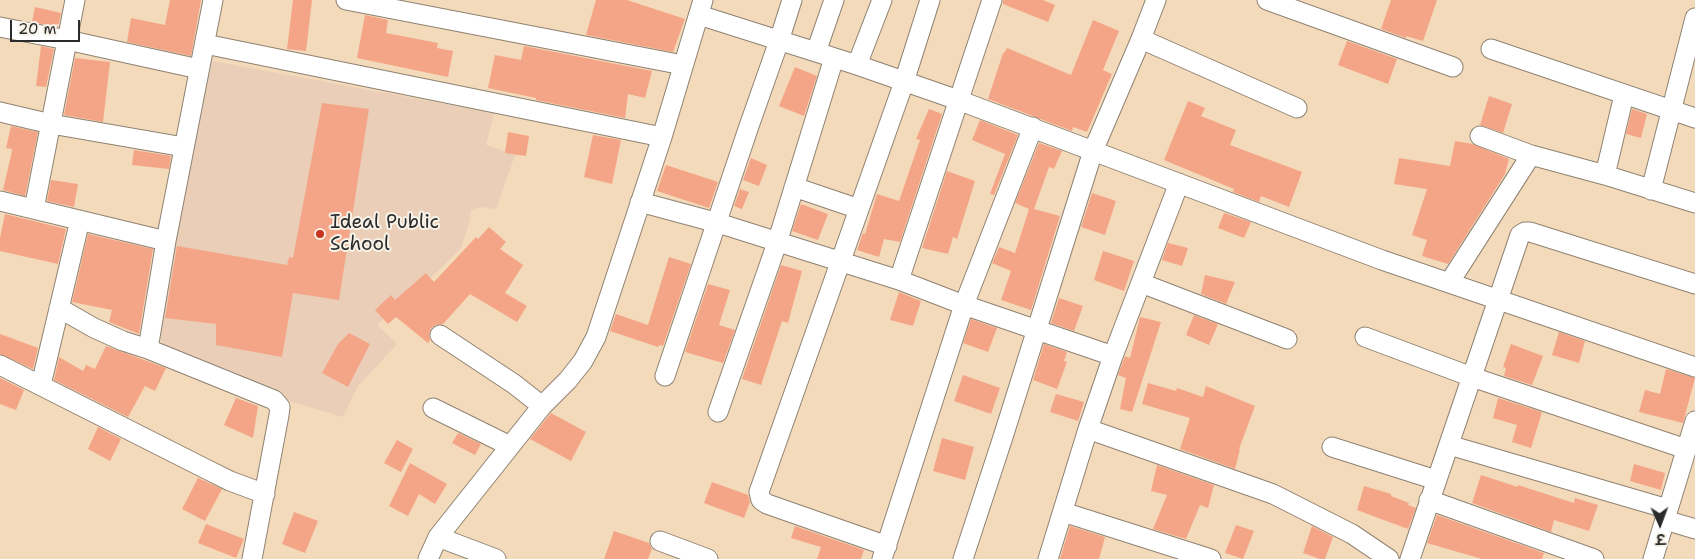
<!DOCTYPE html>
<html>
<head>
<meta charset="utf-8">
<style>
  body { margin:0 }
  #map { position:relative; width:1695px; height:559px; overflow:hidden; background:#f3daba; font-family:"Shantell Sans","Playpen Sans Deva",sans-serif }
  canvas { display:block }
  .north { position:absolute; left:1635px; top:499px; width:50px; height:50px; -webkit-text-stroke:4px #f7f3e8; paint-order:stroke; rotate:178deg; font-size:14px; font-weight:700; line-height:20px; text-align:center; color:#2b2b2b }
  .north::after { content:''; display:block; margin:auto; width:18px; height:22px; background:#2b2b2b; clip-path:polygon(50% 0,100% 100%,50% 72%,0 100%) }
  .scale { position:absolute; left:10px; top:20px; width:70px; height:22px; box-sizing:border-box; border:2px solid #2b2b2b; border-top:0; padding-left:6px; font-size:15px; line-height:18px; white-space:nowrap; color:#2b2b2b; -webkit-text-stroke:4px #f7f3e8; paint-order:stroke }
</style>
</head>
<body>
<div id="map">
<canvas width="1695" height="559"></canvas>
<div class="north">उ</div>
<div class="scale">20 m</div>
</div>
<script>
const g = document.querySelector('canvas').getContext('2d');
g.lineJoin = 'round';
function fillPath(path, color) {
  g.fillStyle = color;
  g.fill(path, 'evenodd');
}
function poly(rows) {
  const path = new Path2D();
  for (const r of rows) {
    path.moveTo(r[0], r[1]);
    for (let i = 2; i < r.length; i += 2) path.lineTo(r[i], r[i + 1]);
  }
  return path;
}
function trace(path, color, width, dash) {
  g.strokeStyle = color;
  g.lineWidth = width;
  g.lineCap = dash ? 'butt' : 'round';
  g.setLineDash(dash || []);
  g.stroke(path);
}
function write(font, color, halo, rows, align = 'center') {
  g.font = font + ' "Shantell Sans",sans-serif';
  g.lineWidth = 4;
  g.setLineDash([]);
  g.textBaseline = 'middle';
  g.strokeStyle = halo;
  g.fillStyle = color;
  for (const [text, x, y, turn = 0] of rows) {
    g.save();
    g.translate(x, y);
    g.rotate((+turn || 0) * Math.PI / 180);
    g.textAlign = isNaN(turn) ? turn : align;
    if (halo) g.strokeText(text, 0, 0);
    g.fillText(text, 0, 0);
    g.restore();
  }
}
fillPath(poly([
  [212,61,494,113,486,145,515,155,496,209,480,207,471,210,470,220,461,248,415,294,405,300,377,325,397,344,358,386,343,417,279,398,171,357,159,337,154,325]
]), '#eaceb7');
fillPath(poly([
  [170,0,201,0,191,56,127,42,131,18,165,25],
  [293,0,312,0,306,51,287,49],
  [596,0,627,0,685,19,673,52,586,35],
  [1003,0,1043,0,1055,5,1048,22,1003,4],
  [1391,0,1437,0,1423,41,1406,36,1406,38,1381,29],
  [35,7,61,13,58,27,32,22],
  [365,15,388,20,386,33,438,43,437,48,453,51,448,77,357,58],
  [1093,20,1119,31,1103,70,1112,74,1087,132,1073,127,1072,131,988,99,1003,53,1004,53,1007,48,1071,75],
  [1347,41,1397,59,1388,84,1338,65],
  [41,46,54,49,46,87,36,86],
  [524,46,652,71,645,98,628,94,625,118,536,100,536,98,488,88,495,55,521,60],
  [75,58,110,62,103,122,64,115],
  [795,67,817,76,804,116,779,106],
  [1489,96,1512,104,1503,133,1480,125],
  [1188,101,1205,108,1201,116,1236,130,1230,145,1302,172,1289,207,1261,196,1259,202,1233,192,1234,189,1164,160],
  [322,103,369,109,339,300,293,293,282,357,216,345,216,324,165,318,177,246,287,265,289,257,293,258],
  [929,109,942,114,900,242,884,239,879,257,857,250,863,233,865,234,877,194,899,201,920,140,916,139],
  [1632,109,1647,114,1641,138,1626,134],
  [980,120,1018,135,994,195,990,194,1005,154,972,140],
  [11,126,38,132,25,196,3,190,12,151,12,149,6,148],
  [508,132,529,136,526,156,505,153],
  [593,135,621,140,612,184,584,177],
  [1455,141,1473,144,1509,159,1505,174,1448,264,1422,256,1427,240,1412,235,1427,189,1394,184,1399,158,1450,166],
  [1039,143,1062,151,1054,169,1049,167,1034,209,1060,216,1031,310,1001,300,1011,271,992,263,999,247,1015,253,1029,209,1015,203],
  [134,150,171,156,169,169,132,165],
  [751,158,767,165,759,186,743,180],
  [666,165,718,182,709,208,657,191],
  [947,171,975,181,957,239,953,237,948,254,922,248],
  [51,180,78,184,74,207,47,201],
  [740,189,749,192,742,209,734,206],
  [1092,193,1116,201,1105,235,1081,227],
  [801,204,828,214,818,240,792,231],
  [1224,213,1251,222,1244,238,1218,228],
  [5,214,66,229,58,264,0,251,0,238],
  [489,227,506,242,500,249,523,265,505,293,527,306,517,322,470,294,443,324,435,325,431,328,429,334,430,340,428,343,396,317,388,324,375,310,391,295,395,300,426,273,434,282,476,237,478,239],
  [88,234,153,249,139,334,109,322,112,310,72,302],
  [1168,243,1188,248,1182,266,1162,260],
  [1103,251,1134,261,1124,291,1094,280],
  [669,257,691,264,663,346,659,345,658,347,610,331,616,314,648,325],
  [781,265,802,271,788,323,782,321,761,385,742,379],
  [1205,275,1235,282,1226,304,1201,294],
  [708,284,730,290,719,325,735,330,723,363,685,352],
  [899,292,921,301,913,326,890,320],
  [1059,298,1083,306,1074,331,1051,323],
  [1194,315,1218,324,1209,345,1186,335],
  [1140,317,1161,322,1132,412,1120,409,1126,378,1118,375,1125,356,1130,358],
  [971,319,997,328,988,352,963,343],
  [1559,332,1585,341,1579,363,1552,355],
  [349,333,370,344,348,387,322,373,338,344],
  [0,334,38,348,33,369,0,354],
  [1044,344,1067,352,1064,361,1067,362,1057,389,1033,380],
  [1511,344,1543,356,1532,385,1504,376,1506,368,1503,367],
  [106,346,166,368,155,391,145,386,128,417,54,380,59,357,83,371,86,365,95,369],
  [1666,369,1695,378,1683,423,1639,412,1645,390,1660,394],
  [963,375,1000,388,991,414,954,401],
  [0,378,24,390,16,410,0,404],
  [1148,383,1176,391,1177,388,1203,397,1206,386,1255,406,1239,449,1240,449,1235,469,1180,449,1190,418,1142,404],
  [1056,394,1084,402,1078,421,1050,412],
  [236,398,258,406,253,438,224,425],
  [1498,398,1542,412,1531,448,1512,442,1517,425,1493,418],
  [551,413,586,432,571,461,530,439],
  [98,427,121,439,110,461,88,449],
  [458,433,481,444,475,455,452,443],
  [942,438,974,447,965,480,933,471],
  [397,440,413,449,401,472,384,463],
  [410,463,447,484,435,504,419,494,408,516,389,506],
  [1634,464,1665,473,1661,490,1630,481],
  [1157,465,1214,485,1208,508,1200,505,1186,539,1153,529,1167,495,1151,491],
  [1481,475,1518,487,1518,485,1574,503,1575,498,1598,505,1589,531,1554,520,1551,532,1472,503],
  [198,478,222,489,205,521,182,509],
  [712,482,748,495,750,502,744,518,704,503],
  [1364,486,1391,494,1391,496,1409,503,1408,505,1416,508,1408,529,1357,510],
  [294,512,318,521,305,553,282,544],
  [1437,515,1544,553,1542,559,1482,559,1427,543],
  [206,524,244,539,236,558,198,543],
  [1236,525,1254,531,1243,559,1225,553],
  [795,526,864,550,861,559,817,559,821,547,791,538],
  [1070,526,1105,537,1099,559,1060,559],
  [1312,526,1333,537,1325,559,1320,559,1303,553],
  [614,531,649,543,652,549,648,559,604,559]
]), '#f5a587');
const minor = poly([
  [213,0,166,241,148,349,274,400,280,407,279,415,252,559],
  [346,0,683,65],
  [1267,0,1453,67],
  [699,15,857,65,958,100,1382,260,1695,367],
  [0,27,67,40,199,69],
  [1141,39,1297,108],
  [205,44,662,137],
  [1491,49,1695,118],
  [816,52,834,0],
  [857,65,882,0],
  [0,112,51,124,184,147],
  [1480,136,1531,155,1605,175,1695,203],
  [1605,175,1624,95],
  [794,187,859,209],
  [1651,190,1695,18],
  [0,201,166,241],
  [640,202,718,223,899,280,964,305,1113,356],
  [34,209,75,0],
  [899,280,992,0],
  [1141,283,1287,339],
  [1449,283,1531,155],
  [59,308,94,328,123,341,148,349],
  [440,335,514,384,542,406],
  [1365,337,1472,377,1686,449],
  [0,365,210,471,230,481,265,494],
  [665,376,748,129,779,41,792,0],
  [41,385,80,220],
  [433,408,510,446],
  [718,412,777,243,834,58],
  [1088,429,1273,494,1352,534,1389,559],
  [1449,445,1668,509],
  [1332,447,1436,480],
  [1429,500,1594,559],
  [1063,512,1211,559],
  [1665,520,1695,529],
  [438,537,496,559],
  [660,541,708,559],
  [887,546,767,504,761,500,759,492,904,82,930,0],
  [428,559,438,537,542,406,568,380,583,361,596,337,662,137,703,0],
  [882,559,964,305,1033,127],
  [963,559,1003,437,1093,151,1141,39,1156,0],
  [1048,559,1088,429,1113,356,1179,183],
  [1410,559,1520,235,1525,232,1530,232,1695,284],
  [1653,559,1695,421]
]);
trace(minor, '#8f8272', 21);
trace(minor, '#fff', 19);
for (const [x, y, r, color] of [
  [320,234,5,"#c8321e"]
]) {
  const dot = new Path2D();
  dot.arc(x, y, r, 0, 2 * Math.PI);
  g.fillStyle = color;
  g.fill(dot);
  trace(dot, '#f7f3e8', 2);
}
write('19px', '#2b2b2b', '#f7f3e8', [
  ["Ideal Public",330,223],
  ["School",330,245]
], 'left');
</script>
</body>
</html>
